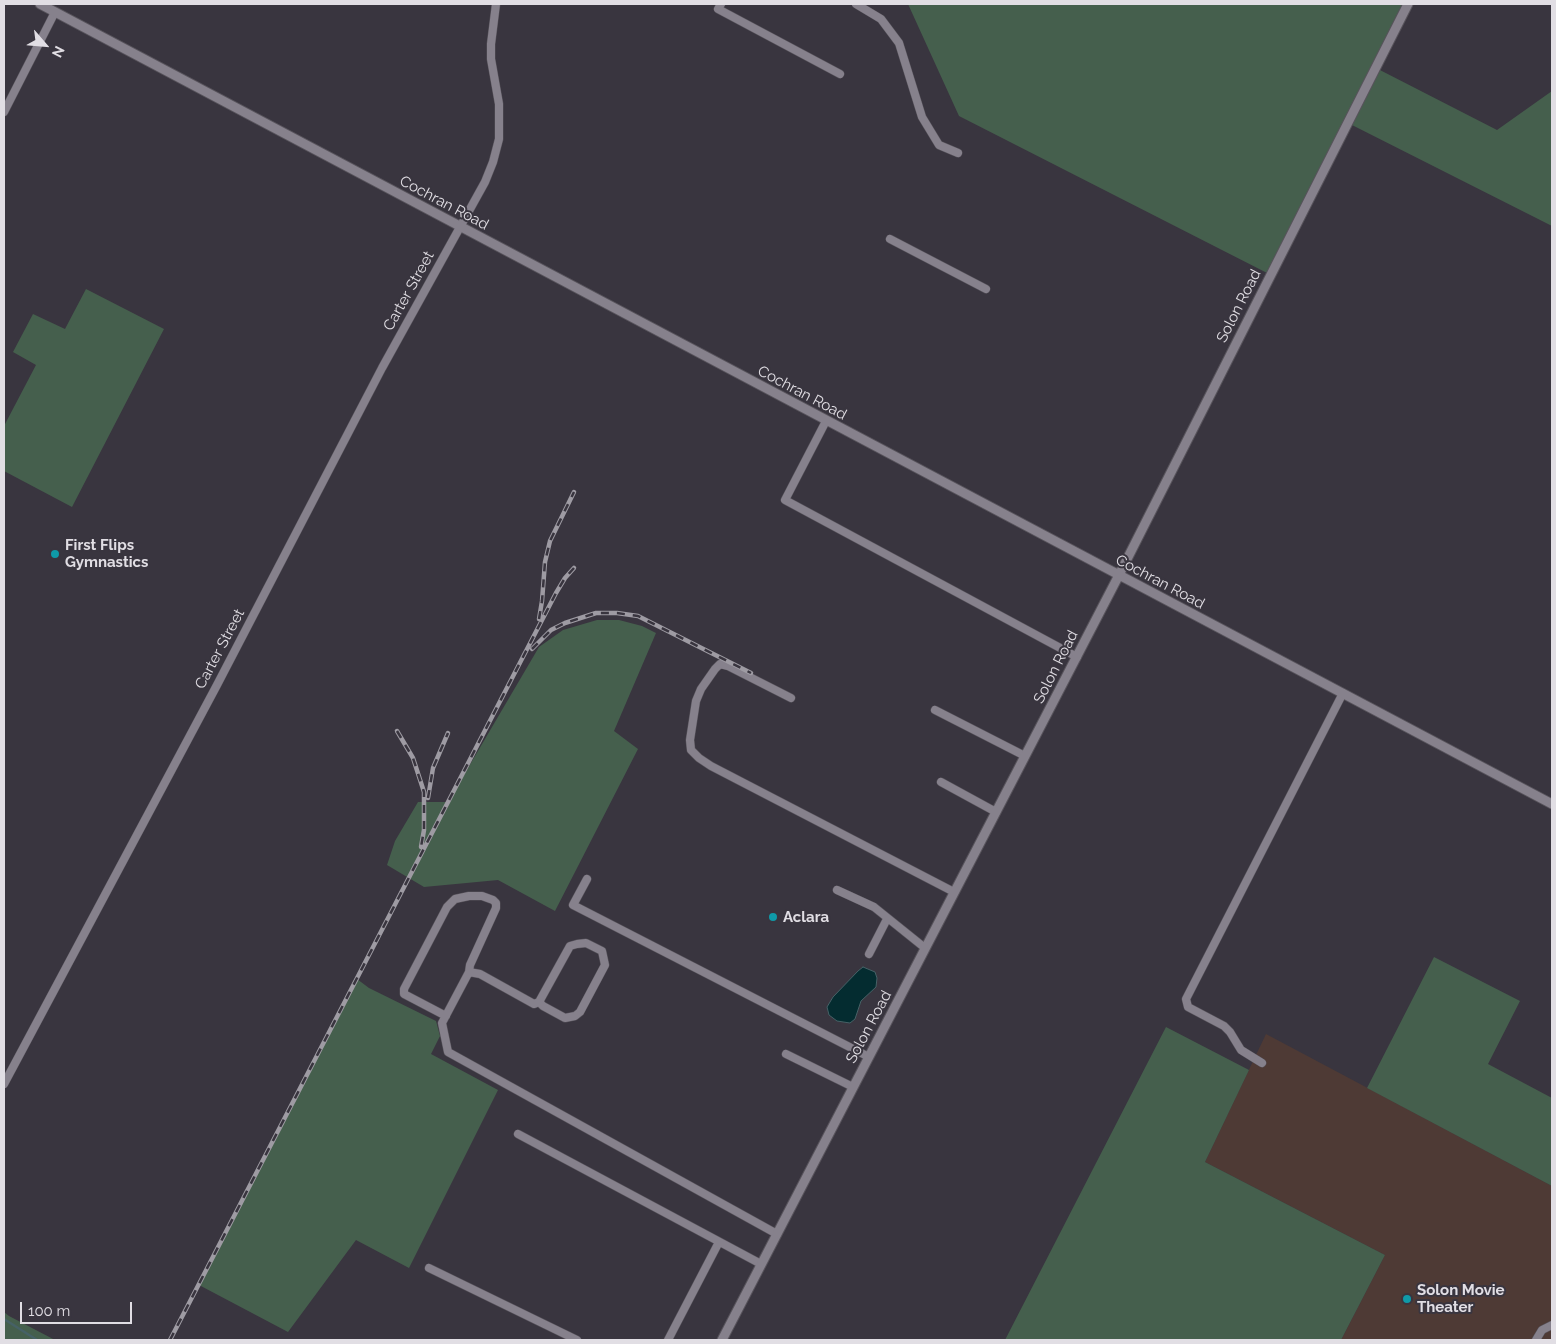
<!DOCTYPE html>
<html>
<head>
<meta charset="utf-8">
<style>
  body { margin:0 }
  #map { position:relative; width:1556px; height:1344px; overflow:hidden; background:#39353f; font-family:Raleway,sans-serif }
  canvas { display:block }
  .frame { position:absolute; inset:0; border:5px solid #e1dee4; pointer-events:none }
  .north { position:absolute; left:20px; top:20px; width:50px; height:50px; -webkit-text-stroke:4px #39353f; paint-order:stroke; rotate:117deg; font-size:14px; font-weight:700; line-height:20px; text-align:center; color:#e1dee4 }
  .north::after { content:''; display:block; margin:auto; width:18px; height:22px; background:#e1dee4; clip-path:polygon(50% 0,100% 100%,50% 72%,0 100%) }
  .scale { position:absolute; left:20px; top:1302px; width:112px; height:22px; box-sizing:border-box; border:2px solid #e1dee4; border-top:0; padding-left:6px; font-size:15px; line-height:18px; white-space:nowrap; color:#e1dee4; -webkit-text-stroke:4px #39353f; paint-order:stroke }
</style>
</head>
<body>
<div id="map">
<canvas width="1556" height="1344"></canvas>
<div class="frame"></div>
<div class="north">N</div>
<div class="scale">100 m</div>
</div>
<script>
const g = document.querySelector('canvas').getContext('2d');
g.lineJoin = 'round';
function fillPath(path, color) {
  g.fillStyle = color;
  g.fill(path, 'evenodd');
}
function poly(rows) {
  const path = new Path2D();
  for (const r of rows) {
    path.moveTo(r[0], r[1]);
    for (let i = 2; i < r.length; i += 2) path.lineTo(r[i], r[i + 1]);
  }
  return path;
}
function trace(path, color, width, dash) {
  g.strokeStyle = color;
  g.lineWidth = width;
  g.lineCap = dash ? 'butt' : 'round';
  g.setLineDash(dash || []);
  g.stroke(path);
}
function write(font, color, halo, rows, align = 'center') {
  g.font = font + ' Raleway,sans-serif';
  g.lineWidth = 4;
  g.setLineDash([]);
  g.textBaseline = 'middle';
  g.strokeStyle = halo;
  g.fillStyle = color;
  for (const [text, x, y, turn = 0] of rows) {
    g.save();
    g.translate(x, y);
    g.rotate((+turn || 0) * Math.PI / 180);
    g.textAlign = isNaN(turn) ? turn : align;
    if (halo) g.strokeText(text, 0, 0);
    g.fillText(text, 0, 0);
    g.restore();
  }
}
fillPath(poly([
  [1266,1034,1552,1186,1552,1340,1341,1340,1385,1255,1205,1162]
]), '#4e3a35');
fillPath(poly([
  [908,4,1408,4,1376,68,1497,130,1552,91,1552,226,1348,123,1271,275,959,116],
  [86,289,164,329,72,507,4,471,4,426,36,365,13,352,33,314,65,329],
  [597,620,619,620,642,626,656,633,614,731,638,749,555,911,498,880,424,887,387,865,395,841,418,802,448,802,539,647,563,630],
  [1434,957,1520,1001,1488,1064,1552,1098,1552,1186,1367,1088],
  [357,979,369,988,436,1021,440,1036,431,1054,498,1090,409,1268,356,1240,288,1332,199,1285],
  [1166,1027,1249,1070,1205,1162,1385,1255,1341,1340,1005,1340],
  [4,1312,9,1316,55,1340,4,1340]
]), '#455f4d');
const water = poly([
  [863,967,875,972,877,978,876,987,861,1001,855,1019,850,1023,837,1021,829,1015,827,1007,833,997,858,971,863,967]
]);
fillPath(water, '#042c30');
trace(water, '#466166', 1);
trace(poly([
  [4,1319,37,1340]
]), '#466166', 2.5);
const minor = poly([
  [721,4,718,9,840,74],
  [856,4,881,19,899,43,922,117,939,145,958,153],
  [4,112,55,12],
  [890,239,986,289],
  [826,421,785,500,1077,657],
  [791,698,728,666,720,664,715,669,701,689,696,701,690,740,691,750,699,758,711,766,954,892],
  [935,710,1025,756],
  [941,782,996,812],
  [587,879,573,905,869,1057],
  [837,890,874,907,925,948],
  [869,954,887,919],
  [539,1002,543,1006,565,1018,575,1016,580,1012,605,965,602,951,586,943,577,944,570,946,539,1002,534,1004,480,974,469,972,442,1023,448,1052,777,1234],
  [446,1016,404,994,404,989,447,907,455,899,469,896,482,896,493,900,496,903,496,908,470,965,469,972],
  [786,1054,853,1087],
  [1262,1063,1241,1050,1230,1032,1224,1026,1188,1007,1186,999,1343,693],
  [4,1084,217,685,382,368,485,182,493,162,499,139,499,104,491,59,491,44,496,4],
  [518,1134,761,1264],
  [429,1268,577,1340],
  [668,1340,719,1242],
  [1536,1340,1542,1330,1552,1325]
]);
const tertiary = poly([
  [40,4,1552,804],
  [722,1340,1119,575,1408,4]
]);
trace(minor, '#57535b', 9);
trace(tertiary, '#57535b', 11);
trace(minor, '#86818c', 8);
trace(tertiary, '#86818c', 9);
const rail = poly([
  [539,619,542,601,545,562,550,541,574,492],
  [532,649,551,630,565,623,596,613,617,613,638,616,751,673],
  [397,731,413,758,424,792,424,830,421,847],
  [428,798,433,768,448,733],
  [170,1340,556,593,565,578,574,568]
]);
trace(rail, '#9e9ba3', 4.5);
trace(rail, '#39353f', 2.5, [8]);
for (const [x, y, r, color] of [
  [55,554,5,"#0f9aa8"],
  [773,917,5,"#0f9aa8"],
  [1407,1299,5,"#0f9aa8"]
]) {
  const dot = new Path2D();
  dot.arc(x, y, r, 0, 2 * Math.PI);
  g.fillStyle = color;
  g.fill(dot);
  trace(dot, '#39353f', 2);
}
write('15px', '#e1dee4', '#39353f', [
  ["Cochran Road",444,203,28],
  ["Carter Street",409,291,-61],
  ["Solon Road",1239,306,-63],
  ["Cochran Road",802,393,28],
  ["Cochran Road",1160,582,28],
  ["Carter Street",220,649,-62],
  ["Solon Road",1056,667,-63],
  ["Solon Road",869,1027,-62]
]);
write('bold 15px', '#e1dee4', '#39353f', [
  ["First Flips",65,545],
  ["Gymnastics",65,562],
  ["Aclara",783,917],
  ["Solon Movie",1417,1290],
  ["Theater",1417,1307]
], 'left');
</script>
</body>
</html>
